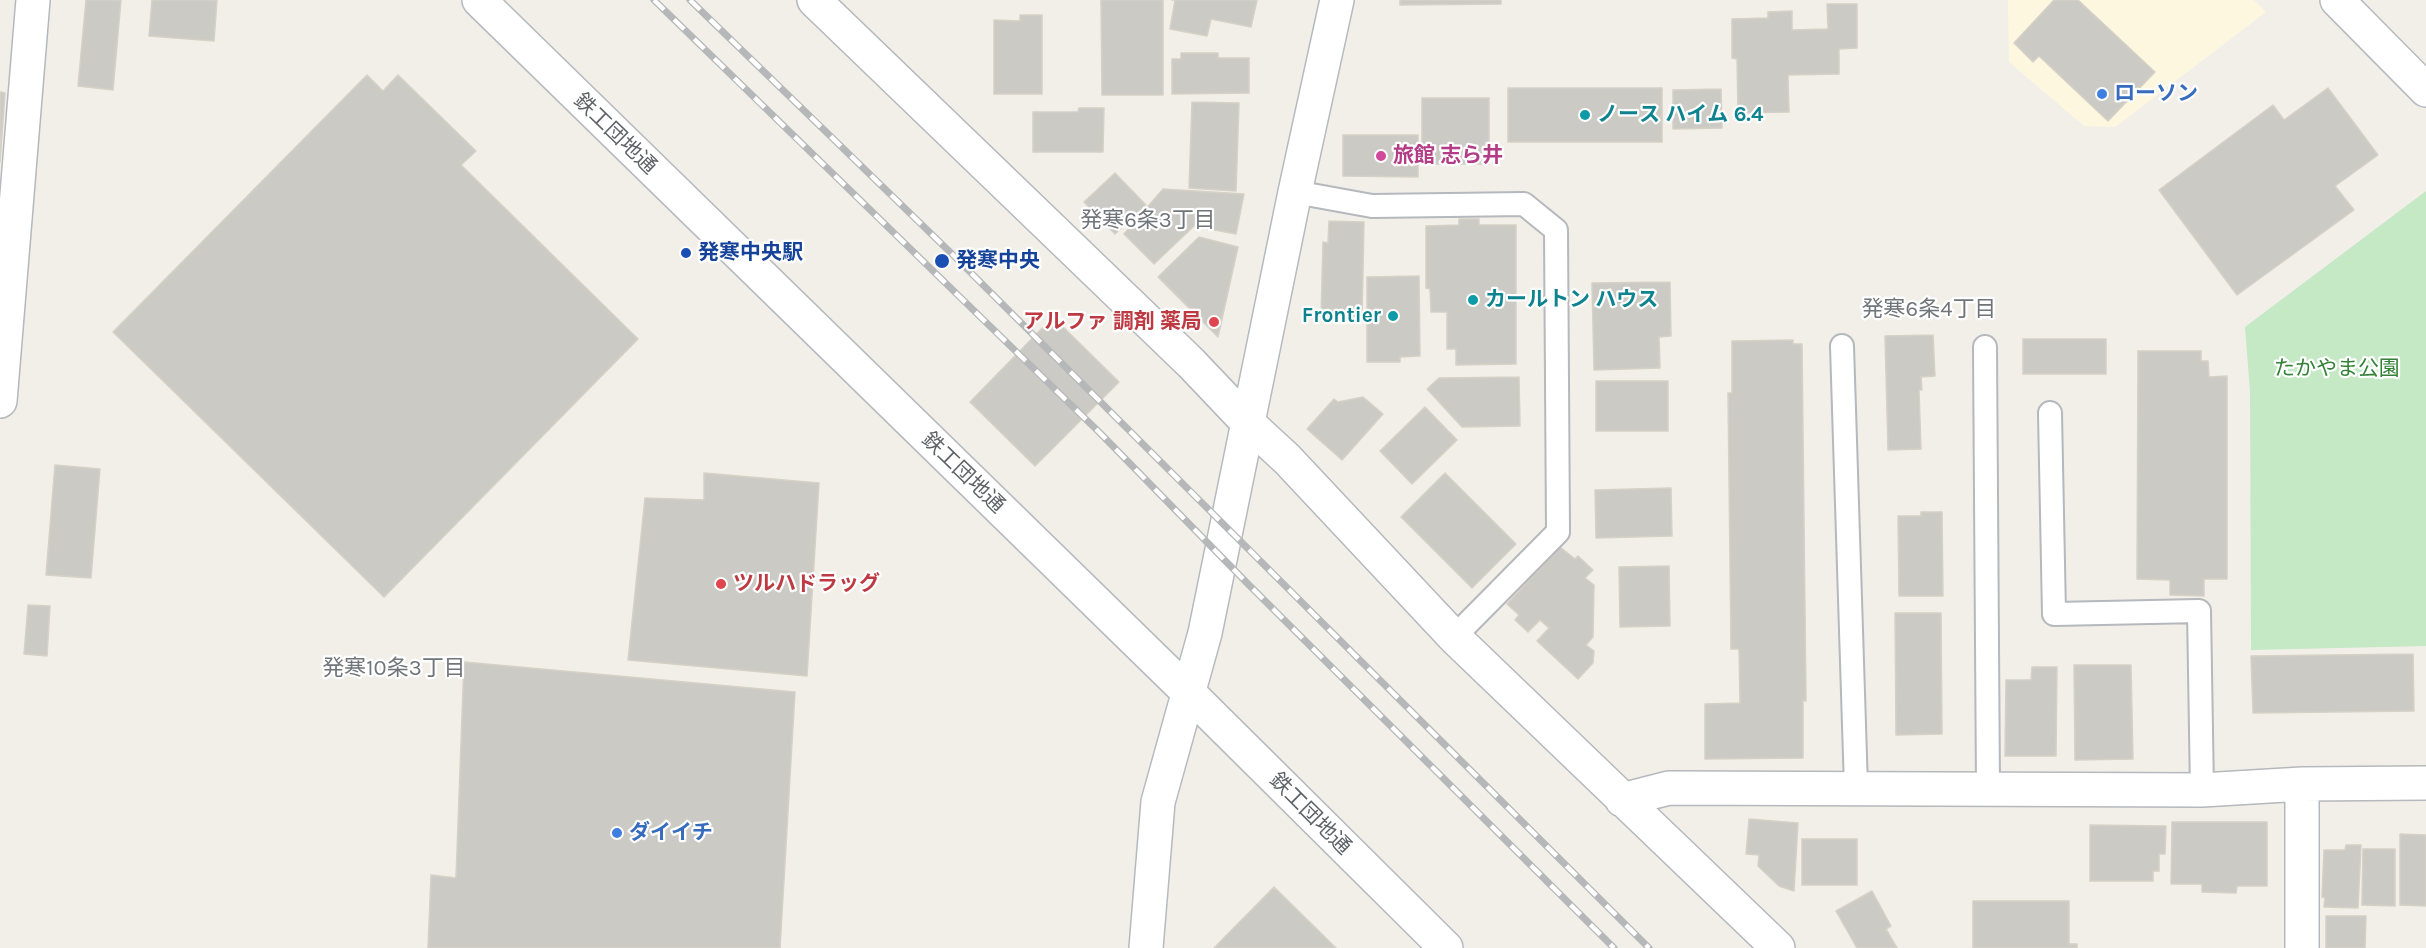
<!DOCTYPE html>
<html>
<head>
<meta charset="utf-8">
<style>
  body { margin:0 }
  canvas { display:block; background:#f1efe8 }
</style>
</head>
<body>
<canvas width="2426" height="948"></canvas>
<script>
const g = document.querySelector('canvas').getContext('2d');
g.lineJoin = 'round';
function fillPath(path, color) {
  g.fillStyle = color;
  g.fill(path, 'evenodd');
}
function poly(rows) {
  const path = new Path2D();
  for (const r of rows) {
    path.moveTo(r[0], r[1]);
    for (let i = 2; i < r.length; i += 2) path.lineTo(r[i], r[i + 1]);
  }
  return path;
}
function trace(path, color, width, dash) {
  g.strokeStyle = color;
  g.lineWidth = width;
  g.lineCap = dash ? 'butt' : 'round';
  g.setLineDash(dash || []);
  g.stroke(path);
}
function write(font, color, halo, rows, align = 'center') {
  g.font = font + ' Karla,"Noto Sans JP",sans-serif';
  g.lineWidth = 4.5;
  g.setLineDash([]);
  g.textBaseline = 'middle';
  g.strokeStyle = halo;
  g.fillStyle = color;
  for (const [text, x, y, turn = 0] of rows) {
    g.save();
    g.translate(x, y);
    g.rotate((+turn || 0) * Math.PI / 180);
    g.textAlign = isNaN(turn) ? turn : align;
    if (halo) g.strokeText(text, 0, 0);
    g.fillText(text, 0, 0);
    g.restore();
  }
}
fillPath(poly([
  [2008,0,2254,0,2266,12,2115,127,2084,126,2009,62]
]), '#fef7e0');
fillPath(poly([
  [2426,191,2426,646,2251,650,2250,391,2245,327]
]), '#c5e8c5');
const building = poly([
  [86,0,121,0,113,90,78,86,86,0],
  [152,0,217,0,214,41,149,36,152,0],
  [1101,0,1163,0,1163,95,1102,95,1101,0],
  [1172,0,1257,0,1251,27,1211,19,1207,36,1170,29,1175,0,1172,0],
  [1400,0,1501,0,1501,4,1400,5,1400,0],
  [2054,0,2078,0,2155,72,2108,121,2039,56,2033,62,2014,43,2054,0],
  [1827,4,1857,4,1857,48,1839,49,1839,74,1788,75,1789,112,1738,113,1737,59,1732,58,1732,19,1768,18,1768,12,1792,11,1792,30,1828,29,1827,4],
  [1020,15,1042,15,1042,94,994,94,994,20,1020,21,1020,15],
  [1181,53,1218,53,1218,58,1249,58,1249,93,1172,94,1172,59,1181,59,1181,53],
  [367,75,383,91,398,75,476,151,461,165,638,339,384,597,113,332,367,75],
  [1508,88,1662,88,1662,142,1508,142,1508,88],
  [2328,88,2378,155,2335,186,2354,210,2237,295,2159,190,2273,105,2284,120,2328,88],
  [1721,89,1722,128,1673,129,1673,90,1721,89],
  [0,92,5,93,0,162,0,92],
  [1422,98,1489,98,1489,164,1422,164,1422,98],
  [1192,102,1239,103,1236,191,1189,188,1192,102],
  [1079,108,1104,108,1103,152,1033,152,1033,112,1078,112,1079,108],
  [1343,135,1418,135,1418,177,1343,176,1343,135],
  [1115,173,1146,205,1115,234,1084,202,1115,173],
  [1163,189,1244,194,1236,234,1194,226,1154,264,1124,234,1163,189],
  [1459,219,1479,219,1479,225,1516,225,1516,364,1456,365,1456,349,1447,349,1447,312,1431,312,1430,289,1426,288,1426,226,1459,225,1459,219],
  [1329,221,1364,222,1362,318,1321,317,1323,242,1328,243,1329,221],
  [1199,237,1238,247,1218,337,1158,277,1199,237],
  [1419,276,1420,356,1400,357,1400,362,1367,362,1367,277,1419,276],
  [1670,282,1671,336,1659,337,1660,368,1594,370,1592,283,1670,282],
  [1053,317,1119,382,1035,466,970,402,1053,317],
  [1933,335,1935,376,1921,377,1922,390,1919,390,1921,449,1888,450,1885,336,1933,335],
  [2023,339,2106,339,2106,374,2023,374,2023,339],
  [1793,340,1793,344,1802,344,1806,701,1803,700,1803,758,1705,759,1705,704,1740,703,1739,649,1731,649,1728,393,1732,393,1732,341,1793,340],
  [2138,351,2201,351,2201,361,2208,361,2209,377,2227,376,2227,579,2204,579,2204,596,2170,595,2170,580,2137,579,2138,351],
  [1519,377,1520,426,1462,427,1427,389,1439,378,1519,377],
  [1596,381,1668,381,1668,431,1596,431,1596,381],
  [1363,397,1383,414,1342,460,1307,429,1334,399,1338,402,1363,397],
  [1425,407,1457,440,1412,484,1380,451,1425,407],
  [55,465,100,469,91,578,46,575,55,465],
  [704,473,819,483,807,676,628,660,645,498,704,500,704,473],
  [1445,473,1516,544,1472,588,1401,517,1445,473],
  [1671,488,1672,536,1596,538,1595,490,1671,488],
  [1921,512,1942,512,1943,596,1899,596,1898,516,1921,516,1921,512],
  [1560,547,1575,559,1578,556,1593,570,1585,578,1594,585,1593,637,1586,645,1594,651,1593,663,1578,679,1537,641,1549,628,1540,620,1528,632,1515,620,1519,615,1507,604,1560,547],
  [1669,566,1670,626,1620,627,1619,567,1669,566],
  [28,605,50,606,47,656,24,654,28,605],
  [1895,613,1941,613,1942,734,1896,735,1895,613],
  [2413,654,2414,711,2253,713,2251,656,2413,654],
  [464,662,795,692,780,948,428,948,431,875,456,878,464,662],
  [2074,665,2131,665,2133,759,2075,760,2074,665],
  [2032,667,2057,667,2056,756,2005,756,2006,680,2031,680,2032,667],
  [1749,819,1798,823,1794,891,1779,886,1758,866,1759,855,1746,854,1749,819],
  [2172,822,2267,822,2267,886,2237,886,2236,893,2202,892,2202,884,2171,884,2172,822],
  [2090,825,2166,826,2165,854,2159,854,2159,871,2153,871,2153,881,2090,881,2090,825],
  [2400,834,2426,835,2426,906,2400,905,2400,834],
  [1802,839,1857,839,1857,885,1802,885,1802,839],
  [2346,845,2361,845,2358,908,2324,907,2325,898,2322,897,2324,850,2345,850,2346,845],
  [2363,849,2395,849,2395,906,2362,905,2363,849],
  [1274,887,1336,948,1214,948,1274,887],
  [1872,891,1891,926,1886,929,1897,948,1857,948,1836,911,1872,891],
  [1973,901,2069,901,2069,944,2077,944,2077,948,1973,948,1973,901],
  [2326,916,2366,916,2365,948,2326,948,2326,916]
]);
fillPath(building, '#cccac5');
trace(building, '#d6d1c6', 1.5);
const lane = poly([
  [1295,192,1372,206,1524,204,1556,230,1558,532,1454,637],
  [1842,346,1856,788],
  [1985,347,1988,789],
  [2050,413,2054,614,2199,611,2202,790]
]);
const street = poly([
  [814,0,1191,363,1249,424,1287,459,1454,637,1778,948],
  [0,401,33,0],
  [1622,800,1669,788,2202,790,2302,784,2426,783],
  [2302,948,2302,784]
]);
const secondary = poly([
  [479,0,1190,694,1446,948],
  [2337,0,2426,90],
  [1146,948,1158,802,1205,633,1295,192,1337,0]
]);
trace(lane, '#b5b8bc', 26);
trace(street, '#b5b8bc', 36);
trace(secondary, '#b6babf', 36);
trace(lane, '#fff', 22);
trace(street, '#fff', 33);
trace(secondary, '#fff', 33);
const rail = poly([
  [654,0,1099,432,1249,585,1614,948],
  [690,0,952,254,1649,948]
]);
trace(rail, '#b6b7b8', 7);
trace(rail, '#fff', 4.5, [14]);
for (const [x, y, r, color] of [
  [2102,94,6,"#3f7fe0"],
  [1585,115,6,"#0f9aa8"],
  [1381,156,6,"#d1479c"],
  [686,253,6,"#1a4fb4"],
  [942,261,8,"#1a4fb4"],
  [1473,300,6,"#0f9aa8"],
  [1393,316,6,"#0f9aa8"],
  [1214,322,6,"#e0444e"],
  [721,584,6,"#e0444e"],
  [617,833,6,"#3f7fe0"]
]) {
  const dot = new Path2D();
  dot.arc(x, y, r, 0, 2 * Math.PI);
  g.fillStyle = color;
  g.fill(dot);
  trace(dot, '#fff', 2);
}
write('bold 21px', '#366cbe', '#fff', [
  ["ローソン",2114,94],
  ["ダイイチ",629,833]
], 'left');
write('bold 21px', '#0d838f', '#fff', [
  ["ノース ハイム 6.4",1597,115],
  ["カールトン ハウス",1485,300],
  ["Frontier",1381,316,"right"]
], 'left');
write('21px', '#5f6368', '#fff', [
  ["鉄工団地通",615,134,44],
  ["鉄工団地通",963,473,44],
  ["鉄工団地通",1310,814,45]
]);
write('bold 21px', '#b23c85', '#fff', [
  ["旅館 志ら井",1393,156]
], 'left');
write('bold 21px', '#164399', '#fff', [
  ["発寒中央駅",698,253],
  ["発寒中央",956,261]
], 'left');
write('bold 21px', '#be3a42', '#fff', [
  ["アルファ 調剤 薬局",1202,322],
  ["ツルハドラッグ",733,584,"left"]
], 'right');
write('21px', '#348238', '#fff', [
  ["たかやま公園",2337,369]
]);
write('22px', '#70757a', '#fff', [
  ["発寒6条3丁目",1148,221],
  ["発寒6条4丁目",1929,310],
  ["発寒10条3丁目",394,669]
]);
</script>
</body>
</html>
